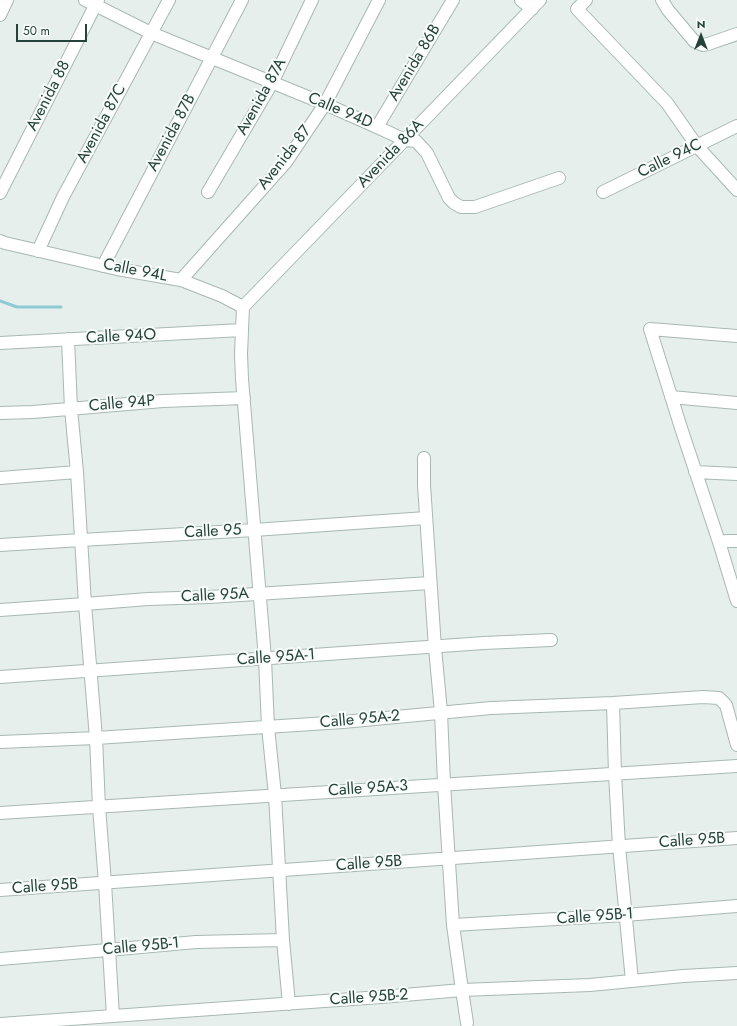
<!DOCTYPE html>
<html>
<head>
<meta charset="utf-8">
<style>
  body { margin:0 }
  #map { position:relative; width:737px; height:1026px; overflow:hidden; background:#e6efeb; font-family:Jost,sans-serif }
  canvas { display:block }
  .north { position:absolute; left:681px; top:16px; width:40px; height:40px; -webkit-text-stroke:3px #f7fbf9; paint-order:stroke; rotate:0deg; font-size:11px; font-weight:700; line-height:16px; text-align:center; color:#24423a }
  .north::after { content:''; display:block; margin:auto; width:14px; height:18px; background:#24423a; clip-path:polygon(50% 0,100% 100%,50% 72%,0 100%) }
  .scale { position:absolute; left:16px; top:24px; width:71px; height:18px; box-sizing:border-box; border:2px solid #24423a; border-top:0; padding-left:5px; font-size:12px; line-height:14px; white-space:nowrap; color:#24423a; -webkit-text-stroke:3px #f7fbf9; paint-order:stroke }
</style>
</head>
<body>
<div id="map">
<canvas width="737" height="1026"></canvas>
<div class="north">N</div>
<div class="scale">50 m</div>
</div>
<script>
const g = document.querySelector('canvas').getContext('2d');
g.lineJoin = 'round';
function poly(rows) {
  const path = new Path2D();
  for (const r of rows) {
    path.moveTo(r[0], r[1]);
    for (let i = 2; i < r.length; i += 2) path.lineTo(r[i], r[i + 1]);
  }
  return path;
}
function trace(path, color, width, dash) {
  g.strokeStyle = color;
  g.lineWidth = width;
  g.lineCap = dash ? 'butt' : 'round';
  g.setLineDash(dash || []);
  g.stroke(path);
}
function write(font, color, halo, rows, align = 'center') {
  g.font = font + ' Jost,sans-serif';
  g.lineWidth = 4;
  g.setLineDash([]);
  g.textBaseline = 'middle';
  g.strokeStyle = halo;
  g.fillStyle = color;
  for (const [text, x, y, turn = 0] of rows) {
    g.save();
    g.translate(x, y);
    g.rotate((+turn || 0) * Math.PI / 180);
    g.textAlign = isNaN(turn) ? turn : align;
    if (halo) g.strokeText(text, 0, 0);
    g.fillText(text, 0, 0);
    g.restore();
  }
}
trace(poly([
  [0,301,17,307,61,307]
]), '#8ec9d4', 3);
const minor = poly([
  [85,0,151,33,325,104,377,127,405,140,416,141,427,153,449,198,454,203,461,207,475,207,559,178],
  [521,0,532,9],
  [586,0,577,9,667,103,697,146,737,190],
  [662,0,668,10,694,41,698,43,703,45,708,44,737,34],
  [0,15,7,0],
  [377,127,453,0],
  [208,192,272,83,312,0],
  [603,192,737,126],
  [0,193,98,0],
  [0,241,5,243,117,269,181,280,222,296,243,307,241,354,242,379,265,659,268,727,275,795,283,940,289,1004],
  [38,251,63,197,169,0],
  [103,266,242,0],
  [181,280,286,162,325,104,379,0],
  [243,307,540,0],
  [737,336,650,329,682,431,719,542,737,601],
  [68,339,71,409,77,472,85,604,96,738,99,807,105,883,113,1016],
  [0,343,242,330],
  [671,397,737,403],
  [0,413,33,412,163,401,244,398],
  [424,458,424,485,435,648,441,712,444,784,453,925,462,990,467,1023],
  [695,472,737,474],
  [0,478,77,472],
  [719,542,727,541,737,541],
  [0,545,81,540,254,530,426,518],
  [0,610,85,604,148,599,209,597,430,583],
  [0,677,484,643,551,640],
  [613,703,615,774,619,846,632,981],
  [0,742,96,738,343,722,491,708,613,703,703,697,719,698,726,705,737,745],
  [0,813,737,766],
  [0,890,737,838],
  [453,925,625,915,737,906],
  [0,959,108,950,196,942,283,940],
  [0,1024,381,997,462,990,590,985,683,976,737,973]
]);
trace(minor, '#a8b8b2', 14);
trace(minor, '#fff', 12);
write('16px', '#24423a', '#f7fbf9', [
  ["Avenida 86B",415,63,-59],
  ["Avenida 88",49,96,-63],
  ["Avenida 87A",262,97,-61],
  ["Calle 94D",340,111,23],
  ["Avenida 87C",102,124,-62],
  ["Avenida 87B",172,133,-62],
  ["Avenida 86A",391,154,-46],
  ["Avenida 87",285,158,-52],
  ["Calle 94C",670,159,-26],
  ["Calle 94L",135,271,11],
  ["Calle 94O",121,337,-3],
  ["Calle 94P",122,404,-5],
  ["Calle 95",213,532,-3],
  ["Calle 95A",215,596,-3],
  ["Calle 95A-1",276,658,-4],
  ["Calle 95A-2",360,720,-5],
  ["Calle 95A-3",368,789,-4],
  ["Calle 95B",692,841,-4],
  ["Calle 95B",369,864,-4],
  ["Calle 95B",45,887,-4],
  ["Calle 95B-1",595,917,-4],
  ["Calle 95B-1",141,947,-5],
  ["Calle 95B-2",369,998,-4]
]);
</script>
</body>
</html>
